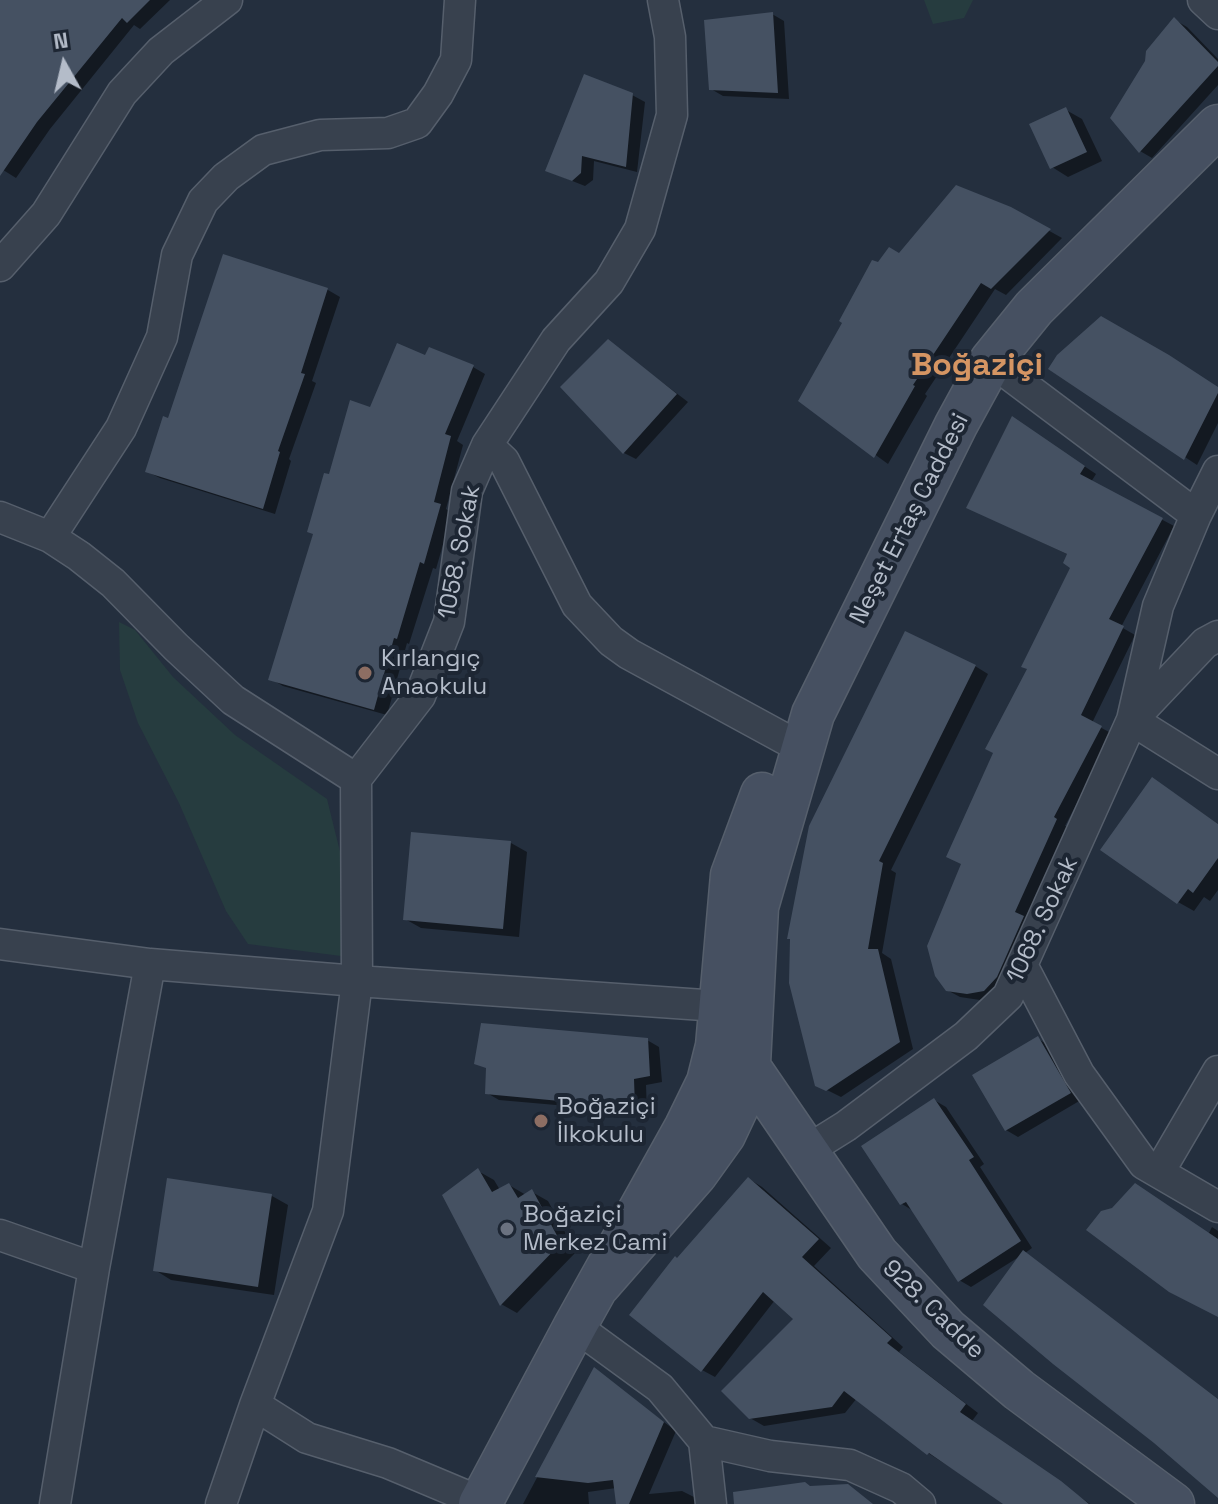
<!DOCTYPE html>
<html>
<head>
<meta charset="utf-8">
<style>
  body { margin:0 }
  #map { position:relative; width:1218px; height:1504px; overflow:hidden; background:#242f3e; font-family:"Space Grotesk",sans-serif }
  canvas { display:block }
  .north { position:absolute; left:24px; top:24px; width:80px; height:80px; -webkit-text-stroke:6px #1d2633; paint-order:stroke; rotate:352deg; font-size:22px; font-weight:700; line-height:32px; text-align:center; color:#b4bcc9 }
  .north::after { content:''; display:block; margin:auto; width:28px; height:36px; background:#b4bcc9; clip-path:polygon(50% 0,100% 100%,50% 72%,0 100%) }
</style>
</head>
<body>
<div id="map">
<canvas width="1218" height="1504"></canvas>
<div class="north">N</div>
</div>
<script>
const g = document.querySelector('canvas').getContext('2d');
g.lineJoin = 'round';
function fillPath(path, color) {
  g.fillStyle = color;
  g.fill(path, 'evenodd');
}
function poly(rows) {
  const path = new Path2D();
  for (const r of rows) {
    path.moveTo(r[0], r[1]);
    for (let i = 2; i < r.length; i += 2) path.lineTo(r[i], r[i + 1]);
  }
  return path;
}
function trace(path, color, width, dash) {
  g.strokeStyle = color;
  g.lineWidth = width;
  g.lineCap = dash ? 'butt' : 'round';
  g.setLineDash(dash || []);
  g.stroke(path);
}
function write(font, color, halo, rows, align = 'center') {
  g.font = font + ' "Space Grotesk",sans-serif';
  g.lineWidth = 8;
  g.setLineDash([]);
  g.textBaseline = 'middle';
  g.strokeStyle = halo;
  g.fillStyle = color;
  for (const [text, x, y, turn = 0] of rows) {
    g.save();
    g.translate(x, y);
    g.rotate((+turn || 0) * Math.PI / 180);
    g.textAlign = isNaN(turn) ? turn : align;
    if (halo) g.strokeText(text, 0, 0);
    g.fillText(text, 0, 0);
    g.restore();
  }
}
fillPath(poly([
  [924,0,973,0,964,18,933,24],
  [119,622,135,630,173,677,235,735,327,799,346,876,341,956,248,944,226,911,179,803,138,723,120,670]
]), '#263c3f');
fillPath(poly([
  [0,0,170,0,140,29,134,25,50,129,16,178,0,168],
  [772,14,784,21,789,99,723,96,711,89],
  [1175,20,1187,27,1218,59,1218,85,1152,158,1140,151],
  [632,95,645,102,637,172,594,161,593,180,585,186,547,171],
  [1066,110,1082,119,1102,161,1068,177,1052,167],
  [1010,209,1062,238,1006,295,995,289,925,394,927,396,888,464,800,400,879,264],
  [224,257,328,290,340,297,312,381,316,383,289,459,291,461,275,514,160,478,148,472,169,420],
  [608,341,688,402,636,459,624,453],
  [426,358,473,367,485,374,457,441,463,445,446,509,452,513,436,569,433,568,409,644,407,643,387,715,283,686,271,679,330,477,372,409],
  [1050,368,1218,388,1218,423,1197,465],
  [1024,426,1096,474,1091,482,1174,526,1121,627,1135,635,1092,723,1113,734,1065,826,1068,827,996,997,980,1000,960,997,947,990,963,865,1029,669,1072,567,1069,555,968,508],
  [975,666,988,674,891,870,896,873,882,953,891,959,913,1049,841,1097,817,1085,811,827],
  [1168,789,1218,824,1218,890,1210,901,1204,897,1194,911,1178,902],
  [511,843,527,852,519,937,421,928,405,919],
  [1038,1039,1050,1046,1081,1100,1018,1137,1006,1130],
  [647,1040,659,1047,662,1082,646,1085,647,1113,499,1100,487,1093,488,1069],
  [934,1100,946,1107,984,1164,980,1167,1032,1248,1025,1253,1218,1399,1218,1495,1022,1255,971,1287,959,1280,915,1212,902,1204],
  [478,1171,494,1180,500,1190,509,1185,526,1195,532,1192,548,1201,576,1252,517,1313,501,1304],
  [749,1179,762,1187,831,1248,814,1266,903,1347,899,1352,978,1413,972,1421,1090,1504,1007,1504,928,1453,857,1398,845,1413,764,1426,750,1418,796,1319,775,1300,715,1377,702,1370,677,1260],
  [272,1196,288,1205,274,1295,171,1280,155,1270],
  [1212,1227,1218,1231,1218,1315,1209,1233],
  [594,1370,676,1431,649,1494,682,1491,696,1498,696,1504,618,1504,616,1488,588,1492,589,1504,523,1504]
]), '#0007');
fillPath(poly([
  [0,0,150,0,127,23,122,18,37,122,0,176],
  [773,12,778,93,709,90,704,20],
  [1174,17,1218,62,1218,66,1139,153,1110,118,1145,61,1146,51],
  [584,74,633,93,626,167,582,156,581,173,572,181,545,171],
  [1066,107,1087,152,1050,169,1029,124],
  [956,185,1011,207,1051,229,991,289,981,283,913,385,915,386,874,458,798,401,842,323,839,321,872,260,878,262,889,247,899,253],
  [223,254,328,288,301,373,305,374,278,451,280,452,263,509,145,472,163,416,168,418],
  [1101,316,1169,355,1218,387,1218,393,1184,460,1048,369,1057,355],
  [608,339,677,394,623,454,560,387],
  [397,343,425,355,429,347,474,365,445,434,451,436,434,502,441,504,424,564,420,562,397,639,394,638,374,710,268,680,313,534,307,532,324,473,329,474,350,400,370,407],
  [1012,416,1085,466,1080,474,1163,518,1109,619,1124,626,1081,715,1102,726,1054,817,1057,819,1015,912,1024,916,997,977,984,991,967,994,946,991,935,976,927,946,961,864,946,857,993,753,985,749,1027,669,1021,667,1070,568,1063,563,1067,554,966,508],
  [905,631,976,665,879,861,883,863,868,949,878,949,900,1042,826,1091,815,1086,789,983,790,939,787,939,809,826],
  [1152,777,1218,824,1218,858,1193,893,1188,889,1177,904,1100,850],
  [411,832,511,841,503,929,403,920],
  [481,1023,648,1038,650,1076,634,1079,635,1108,485,1094,486,1068,474,1064],
  [1038,1036,1071,1093,1005,1131,972,1075],
  [934,1098,974,1157,969,1160,1021,1241,958,1282,906,1202,900,1205,861,1146],
  [478,1168,492,1192,509,1183,518,1198,532,1189,561,1243,500,1306,442,1195],
  [748,1177,819,1239,802,1257,892,1338,887,1343,966,1404,960,1412,1061,1481,1089,1504,1003,1504,929,1453,927,1455,844,1391,832,1407,749,1419,721,1391,793,1319,763,1292,701,1372,629,1315,675,1256,677,1258],
  [167,1178,272,1194,258,1287,153,1271],
  [1135,1183,1218,1239,1218,1317,1169,1292,1086,1230,1101,1211,1112,1208],
  [1023,1250,1218,1399,1218,1498,1154,1443,1053,1364,983,1305],
  [594,1367,664,1422,629,1504,616,1504,613,1480,588,1483,535,1477],
  [805,1482,810,1486,848,1484,873,1504,734,1504,733,1492]
]), '#455162');
const street = poly([
  [1203,0,1218,14],
  [0,266,46,214,122,93,161,51,227,0],
  [991,361,1196,515],
  [487,445,504,461,577,605,611,641,629,654,785,739],
  [1218,471,1196,515,1158,606,1132,720,1218,774],
  [0,517,50,537,79,556,113,583,176,647,233,700,356,779],
  [50,537,121,428,162,337,177,255,203,201,226,177,263,150,320,135,388,133,417,123,438,94,456,60,460,0],
  [356,779,420,696,449,622,467,491,487,445,556,340,609,282,640,229,672,115,670,37,663,0],
  [0,944,150,964,357,981,718,1006],
  [1022,965,1079,1074,1144,1164,1218,1207],
  [806,1151,846,1126,966,1036,1008,996,1132,720,1205,643,1218,636],
  [1159,1172,1218,1071],
  [0,1235,94,1268],
  [575,1326,660,1388,704,1441,711,1504],
  [255,1405,307,1438,388,1463,481,1502],
  [704,1441,770,1456,850,1465,901,1488,920,1504],
  [55,1504,94,1268,150,964],
  [221,1504,255,1405,328,1211,357,981,356,779]
]);
const secondary = poly([
  [738,1051,877,1254,948,1330,1019,1390,1173,1504],
  [599,1285,696,1174,724,1135,740,1101,749,1064,757,907,813,714,956,425,991,361,1034,308,1218,126],
  [480,1504,575,1326,686,1127,708,1082,717,1046,732,875,762,794]
]);
trace(street, '#565f6c', 33);
trace(secondary, '#565f6c', 45);
trace(street, '#38414e', 30);
trace(secondary, '#465061', 42);
for (const [x, y, r, color] of [
  [365,673,8,"#8d6e63"],
  [541,1121,8,"#8d6e63"],
  [507,1229,8,"#6b7280"]
]) {
  const dot = new Path2D();
  dot.arc(x, y, r, 0, 2 * Math.PI);
  g.fillStyle = color;
  g.fill(dot);
  trace(dot, '#1d2633', 3);
}
write('24px', '#b4bcc9', '#1d2633', [
  ["Neşet Ertaş Caddesi",910,519,-63],
  ["1058. Sokak",460,552,-79],
  ["1068. Sokak",1043,920,-65],
  ["928. Cadde",933,1310,44]
]);
write('24px', '#b4bcc9', '#1d2633', [
  ["Kırlangıç",381,659],
  ["Anaokulu",381,687],
  ["Boğaziçi",557,1107],
  ["İlkokulu",557,1135],
  ["Boğaziçi",523,1215],
  ["Merkez Cami",523,1243]
], 'left');
write('bold 32px', '#d59563', '#1d2633', [
  ["Boğaziçi",977,366]
]);
</script>
</body>
</html>
